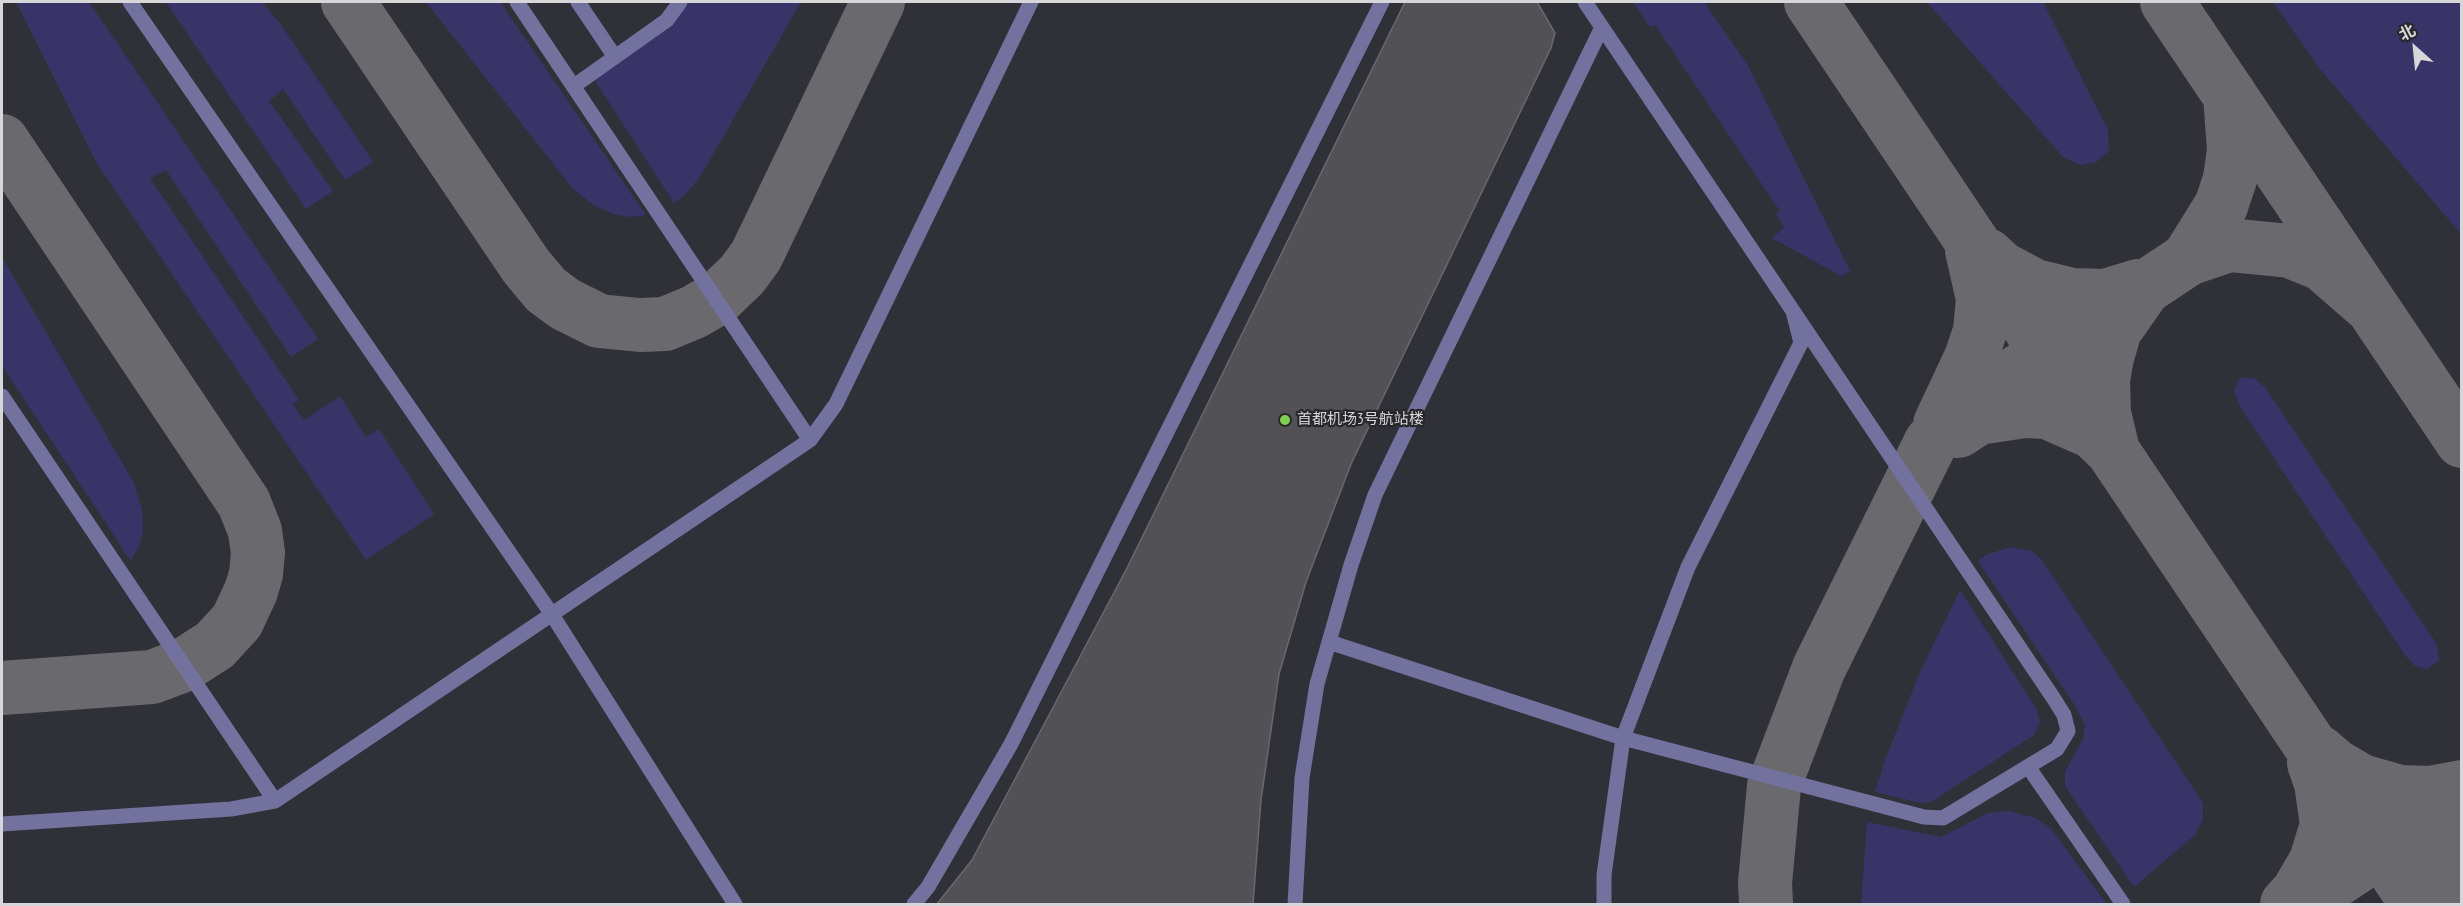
<!DOCTYPE html>
<html>
<head>
<meta charset="utf-8">
<style>
  body { margin:0 }
  #map { position:relative; width:2463px; height:906px; overflow:hidden; background:#28282c; font-family:"PT Sans Narrow","Noto Sans SC",sans-serif }
  canvas { display:block }
  .frame { position:absolute; inset:0; border:3px solid #d7d7da; pointer-events:none }
  .north { position:absolute; left:2385px; top:18px; width:60px; height:60px; -webkit-text-stroke:4px #28282c; paint-order:stroke; rotate:333deg; font-size:16px; font-weight:700; line-height:24px; text-align:center; color:#d7d7da }
  .north::after { content:''; display:block; margin:auto; width:21px; height:27px; background:#d7d7da; clip-path:polygon(50% 0,100% 100%,50% 72%,0 100%) }
</style>
</head>
<body>
<div id="map">
<canvas width="2463" height="906"></canvas>
<div class="frame"></div>
<div class="north">北</div>
</div>
<script>
const g = document.querySelector('canvas').getContext('2d');
g.lineJoin = 'round';
function fillPath(path, color) {
  g.fillStyle = color;
  g.fill(path, 'evenodd');
}
function poly(rows) {
  const path = new Path2D();
  for (const r of rows) {
    path.moveTo(r[0], r[1]);
    for (let i = 2; i < r.length; i += 2) path.lineTo(r[i], r[i + 1]);
  }
  return path;
}
function trace(path, color, width, dash) {
  g.strokeStyle = color;
  g.lineWidth = width;
  g.lineCap = dash ? 'butt' : 'round';
  g.setLineDash(dash || []);
  g.stroke(path);
}
function write(font, color, halo, rows, align = 'center') {
  g.font = font + ' "PT Sans Narrow","Noto Sans SC",sans-serif';
  g.lineWidth = 4.5;
  g.setLineDash([]);
  g.textBaseline = 'middle';
  g.strokeStyle = halo;
  g.fillStyle = color;
  for (const [text, x, y, turn = 0] of rows) {
    g.save();
    g.translate(x, y);
    g.rotate((+turn || 0) * Math.PI / 180);
    g.textAlign = isNaN(turn) ? turn : align;
    if (halo) g.strokeText(text, 0, 0);
    g.fillText(text, 0, 0);
    g.restore();
  }
}
fillPath(poly([
  [2,2,2461,2,2461,904,2,904]
]), '#303039');
fillPath(poly([
  [16,2,89,2,318,339,291,357,166,170,150,178,299,400,293,404,304,420,340,396,366,437,379,429,434,514,366,560,96,162],
  [166,2,262,2,279,22,373,162,345,180,283,89,269,101,333,191,306,209],
  [426,2,500,2,646,215,630,217,613,214,595,206,573,189],
  [680,2,801,2,700,177,684,196,674,203,596,82,597,74],
  [1633,2,1704,2,1747,64,1850,271,1841,276,1772,238,1784,227,1776,214,1780,211,1655,25,1650,27],
  [1927,2,2043,2,2108,130,2109,151,2096,162,2080,165,2063,157],
  [2273,2,2461,2,2461,234,2320,69],
  [2,257,134,483,142,510,143,530,139,547,131,561,2,366],
  [2240,378,2254,378,2265,387,2436,643,2439,660,2428,669,2415,666,2405,655,2240,407,2234,390],
  [2011,547,2032,551,2042,560,2203,803,2203,819,2196,834,2134,887,2065,786,2065,772,2083,739,2085,725,2076,707,1978,561,1988,554],
  [1960,590,2036,708,2040,722,2034,735,1931,802,1921,803,1875,792,1885,760,1920,672],
  [2008,811,2036,818,2052,830,2106,903,1861,904,1867,822,1941,837,1988,813]
]), '#393467');
trace(poly([
  [348,2,526,266,546,290,565,304,599,321,640,325,665,324,694,312,718,298,742,275,756,256,878,2],
  [1811,2,2417,904],
  [2167,2,2462,441],
  [2,141,244,503,255,531,258,553,256,574,251,591,237,621,215,645,184,665,152,677,2,688],
  [1987,255,2001,268,2035,286,2072,295,2105,296,2138,286],
  [2188,259,2221,206,2230,179,2234,150,2230,95],
  [1940,424,1971,358,1980,331,1983,299,1972,250],
  [1958,431,1978,418,2024,411,2047,412,2093,432,2113,451,2104,413,2103,380,2107,357,2115,330,2141,293],
  [2319,752,2334,765,2361,781,2400,792,2430,793,2462,787],
  [1766,904,1765,883,1774,786,1819,668,1931,442,1968,405,2188,259,2229,245,2290,251,2322,264,2368,304],
  [2287,904,2298,892,2316,861,2327,825,2321,783,2314,763],
  [2300,904,2462,797],
  [2437,904,2435,874,2444,841,2462,809]
]), '#6a6a6e', 54);
const building = poly([
  [1405,2,1537,2,1555,33,1551,48,1351,464,1306,582,1279,674,1261,800,1253,904,937,904,972,860,1126,570,1405,2]
]);
fillPath(building, '#525256');
trace(building, '#69696d', 1.5);
trace(poly([
  [130,2,551,613,735,904],
  [517,2,810,440],
  [578,2,615,57],
  [1585,2,1793,311,1801,343,1688,567,1623,738,1604,875,1604,904],
  [574,86,667,20,680,2],
  [2,396,275,801],
  [1329,642,1623,738,1924,817,1943,818,2057,749,2068,731,2064,715,2054,699,1793,311],
  [2029,768,2123,904],
  [2,824,231,809,275,801,810,440,836,404,1031,2],
  [914,904,928,887,1011,744,1382,2],
  [1295,904,1302,778,1317,684,1351,565,1375,495,1602,27]
]), '#73719e', 15);
for (const [x, y, r, color] of [
  [1285,420,6,"#7fd052"]
]) {
  const dot = new Path2D();
  dot.arc(x, y, r, 0, 2 * Math.PI);
  g.fillStyle = color;
  g.fill(dot);
  trace(dot, '#28282c', 2);
}
write('15px', '#d7d7da', '#28282c', [
  ["首都机场3号航站楼",1297,420]
], 'left');
</script>
</body>
</html>
